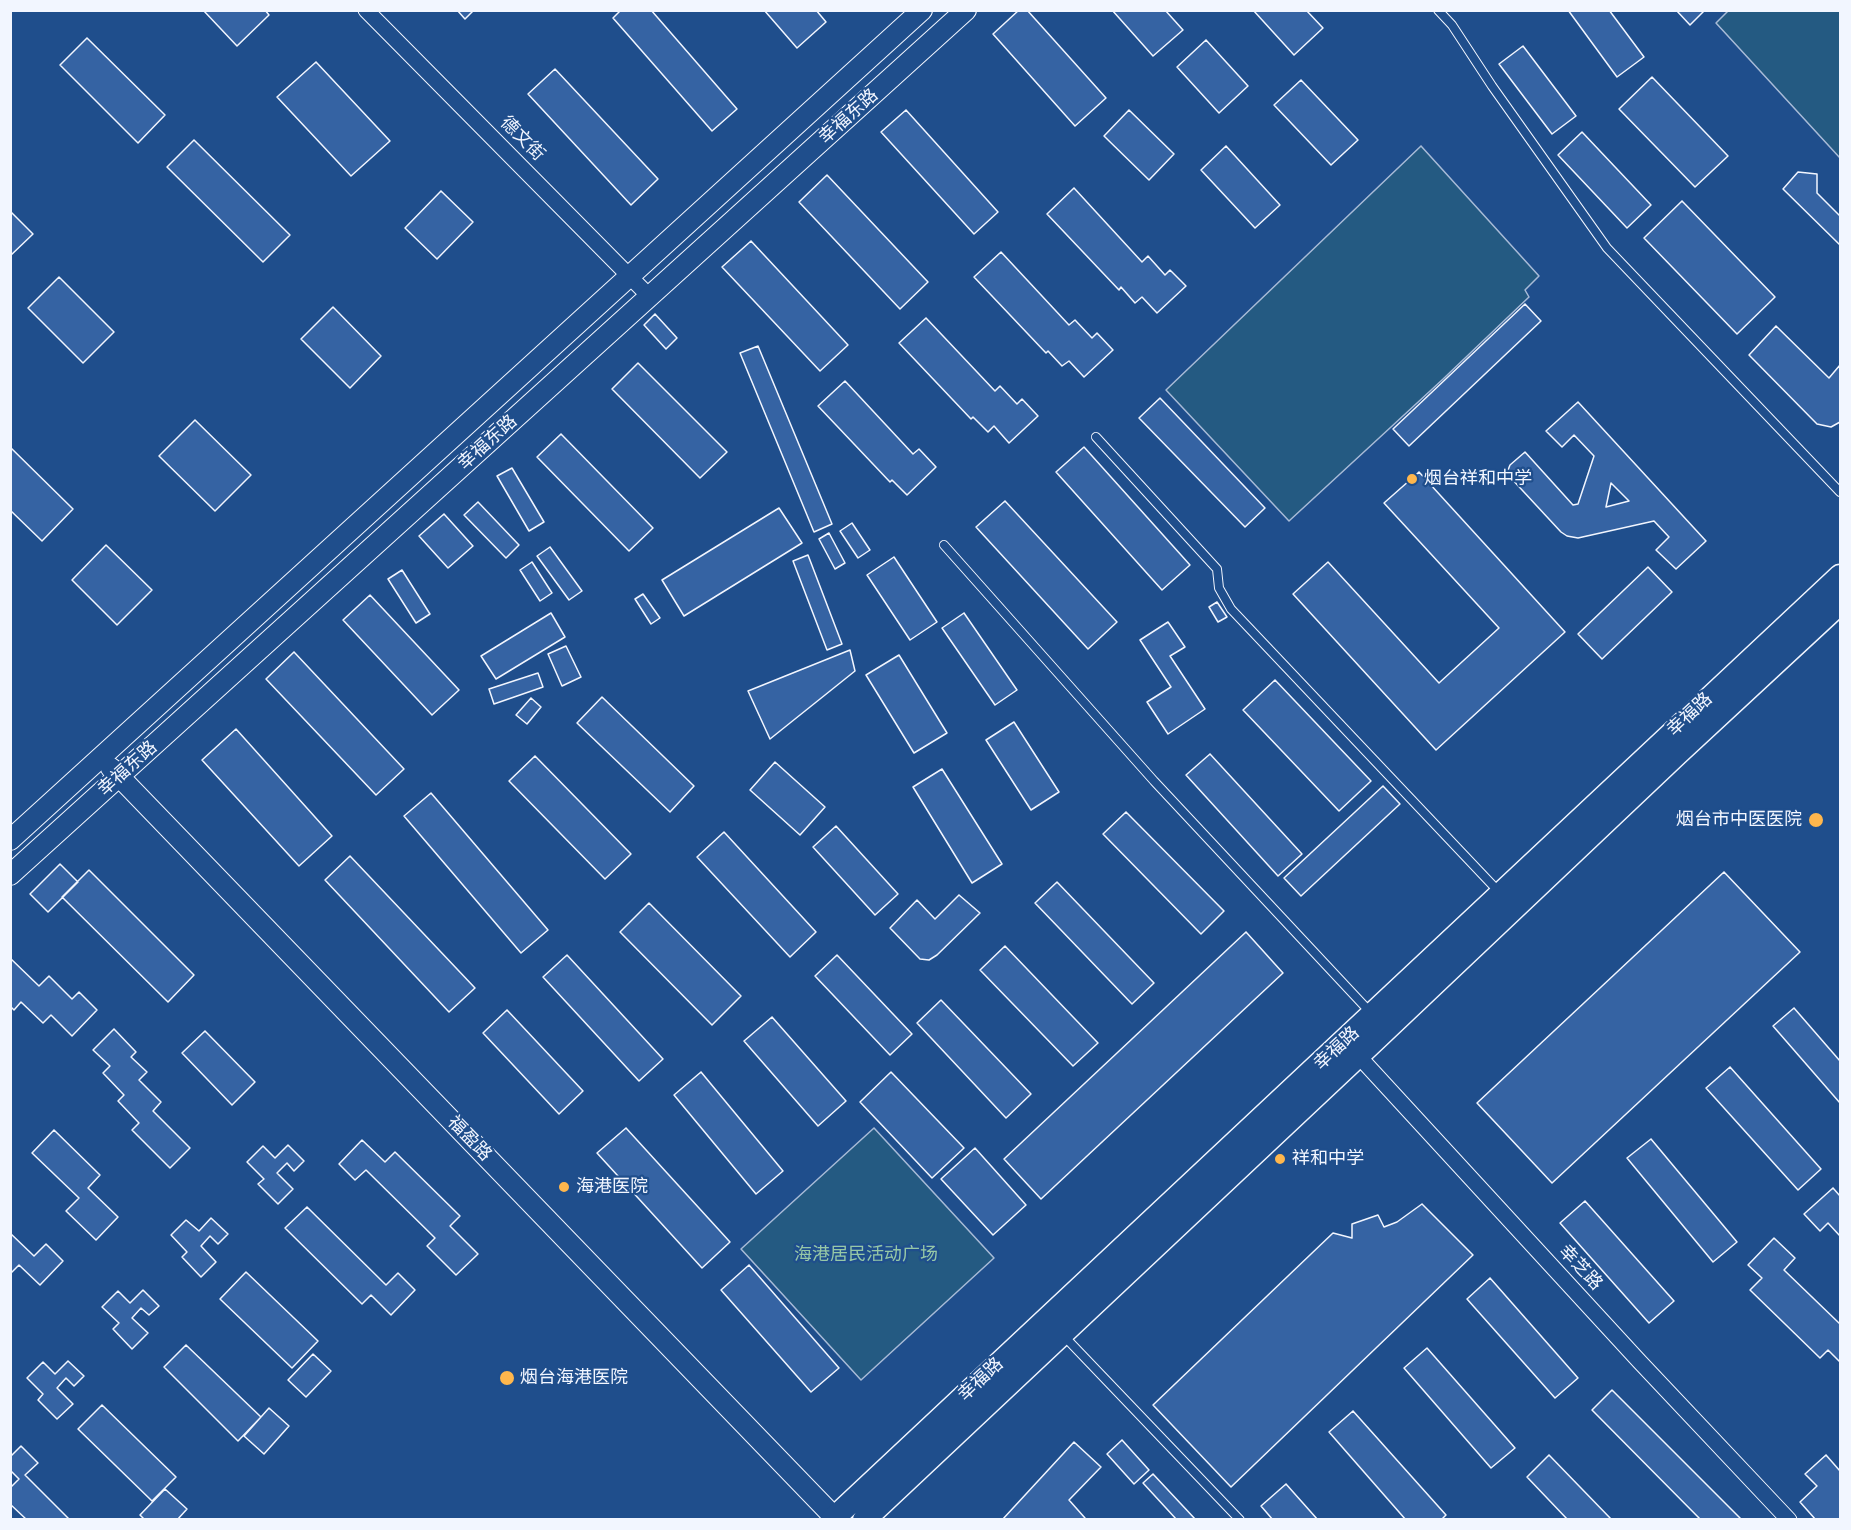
<!DOCTYPE html>
<html>
<head>
<meta charset="utf-8">
<style>
  body { margin:0 }
  #map { position:relative; width:1851px; height:1530px; overflow:hidden; background:#1f4e8c; font-family:"DejaVu Sans",sans-serif }
  canvas { display:block }
  .frame { position:absolute; inset:0; border:12px solid #f2f6ff; pointer-events:none }
</style>
</head>
<body>
<div id="map">
<canvas width="1851" height="1530"></canvas>
<div class="frame"></div>
</div>
<script>
const g = document.querySelector('canvas').getContext('2d');
g.lineJoin = 'round';
function fillPath(path, color) {
  g.fillStyle = color;
  g.fill(path, 'evenodd');
}
function poly(rows) {
  const path = new Path2D();
  for (const r of rows) {
    path.moveTo(r[0], r[1]);
    for (let i = 2; i < r.length; i += 2) path.lineTo(r[i], r[i + 1]);
  }
  return path;
}
function trace(path, color, width, dash) {
  g.strokeStyle = color;
  g.lineWidth = width;
  g.lineCap = dash ? 'butt' : 'round';
  g.setLineDash(dash || []);
  g.stroke(path);
}
function write(font, color, halo, rows, align = 'center') {
  g.font = font + ' "DejaVu Sans","Noto Sans SC",sans-serif';
  g.lineWidth = 4.5;
  g.setLineDash([]);
  g.textBaseline = 'middle';
  g.strokeStyle = halo;
  g.fillStyle = color;
  for (const [text, x, y, turn = 0] of rows) {
    g.save();
    g.translate(x, y);
    g.rotate((+turn || 0) * Math.PI / 180);
    g.textAlign = isNaN(turn) ? turn : align;
    if (halo) g.strokeText(text, 0, 0);
    g.fillText(text, 0, 0);
    g.restore();
  }
}
const green = poly([
  [1729,10,1840,11,1840,158,1716,23,1729,10],
  [1421,146,1539,276,1525,290,1529,297,1442,380,1289,521,1166,390,1421,146],
  [874,1128,994,1258,861,1380,741,1249,874,1128]
]);
fillPath(green, '#245a82');
trace(green, '#a8bbd7', 1.5);
const building = poly([
  [203,10,265,10,269,15,237,46,203,10],
  [457,10,474,10,465,19,457,10],
  [621,10,651,10,737,109,712,131,613,18,621,10],
  [764,10,816,10,826,22,797,48,764,10],
  [1019,10,1027,10,1106,98,1075,126,993,34,1019,10],
  [1112,10,1165,10,1183,30,1153,56,1112,10],
  [1253,10,1306,10,1323,28,1294,55,1253,10],
  [1568,10,1609,10,1644,57,1617,77,1568,10],
  [1676,10,1705,10,1690,25,1676,10],
  [87,38,165,115,138,143,60,65,87,38],
  [1206,40,1248,86,1219,113,1177,67,1206,40],
  [1523,46,1576,116,1552,134,1499,64,1523,46],
  [316,62,390,141,351,176,277,97,316,62],
  [555,69,658,179,631,205,528,94,555,69],
  [1652,77,1728,156,1695,187,1619,109,1652,77],
  [1301,80,1358,140,1331,165,1274,105,1301,80],
  [906,110,998,212,974,234,881,132,906,110],
  [1129,110,1174,154,1149,180,1104,136,1129,110],
  [1582,132,1651,205,1627,228,1558,155,1582,132],
  [194,140,290,235,263,262,167,167,194,140],
  [1226,146,1280,205,1255,228,1201,170,1226,146],
  [1798,172,1817,174,1817,193,1840,216,1840,245,1783,189,1798,172],
  [827,175,928,282,900,309,799,202,827,175],
  [1074,188,1142,262,1148,256,1165,275,1170,270,1186,286,1157,313,1142,297,1135,303,1121,287,1119,290,1047,214,1074,188],
  [441,191,473,222,437,259,405,228,441,191],
  [1682,201,1775,297,1737,334,1644,238,1682,201],
  [10,211,33,234,10,256,10,211],
  [751,241,848,345,820,371,722,267,751,241],
  [1001,252,1069,325,1075,320,1092,338,1097,333,1113,350,1084,377,1069,361,1062,366,1048,351,1046,353,974,277,1001,252],
  [59,277,114,332,83,363,28,308,59,277],
  [1525,304,1541,321,1409,446,1393,429,1525,304],
  [333,307,381,356,350,388,301,339,333,307],
  [655,314,677,338,666,349,644,325,655,314],
  [926,318,995,391,1000,386,1017,404,1022,399,1038,416,1009,443,994,426,988,432,973,417,971,419,899,343,926,318],
  [1776,326,1829,378,1840,365,1840,422,1831,427,1817,424,1749,355,1776,326],
  [758,346,832,524,814,532,740,353,758,346],
  [638,363,727,452,700,478,612,389,638,363],
  [845,381,913,454,919,449,936,467,907,495,892,480,890,482,818,406,845,381],
  [1160,398,1265,508,1245,527,1139,418,1160,398],
  [1578,402,1706,541,1676,569,1656,550,1669,537,1654,521,1578,538,1567,536,1561,532,1510,477,1508,470,1510,465,1525,452,1573,505,1578,504,1594,456,1574,435,1562,447,1546,431,1578,402],
  [1611,483,1629,501,1606,507,1611,483],
  [195,420,251,475,215,511,159,456,195,420],
  [561,434,653,528,629,551,537,457,561,434],
  [10,447,73,509,42,541,10,510,10,447],
  [1084,447,1190,565,1162,590,1056,472,1084,447],
  [512,468,544,522,529,531,497,476,512,468],
  [1419,472,1565,632,1436,750,1293,594,1328,562,1439,683,1499,628,1384,503,1419,472],
  [1005,501,1117,622,1088,649,976,527,1005,501],
  [478,502,519,545,506,558,464,515,478,502],
  [779,508,802,543,684,616,662,580,779,508],
  [444,514,473,546,448,568,419,536,444,514],
  [852,523,870,550,858,558,840,531,852,523],
  [829,533,845,563,835,569,819,539,829,533],
  [106,545,152,590,117,625,72,580,106,545],
  [550,547,582,591,569,600,537,556,550,547],
  [808,555,842,644,827,650,793,561,808,555],
  [894,557,937,622,910,640,867,575,894,557],
  [532,562,552,593,540,601,520,570,532,562],
  [1648,567,1672,592,1602,659,1578,634,1648,567],
  [402,570,430,614,416,623,388,579,402,570],
  [643,594,660,618,651,624,635,599,643,594],
  [370,595,459,690,432,715,343,620,370,595],
  [1217,602,1227,617,1218,622,1209,607,1217,602],
  [551,613,565,637,496,679,481,656,551,613],
  [964,613,1017,690,995,705,942,628,964,613],
  [1168,622,1185,647,1170,656,1205,709,1168,734,1147,702,1171,687,1140,640,1168,622],
  [566,646,581,677,562,686,548,654,566,646],
  [850,650,855,671,770,739,748,691,850,650],
  [294,652,404,769,376,795,266,679,294,652],
  [899,655,947,733,914,753,866,675,899,655],
  [538,673,543,687,494,704,489,689,538,673],
  [1275,680,1371,781,1339,811,1243,710,1275,680],
  [602,697,694,786,670,812,577,723,602,697],
  [531,698,541,707,527,724,516,715,531,698],
  [1014,722,1059,792,1031,810,986,740,1014,722],
  [236,729,332,836,299,866,202,760,236,729],
  [1210,754,1302,854,1278,876,1186,775,1210,754],
  [535,756,631,854,605,879,509,781,535,756],
  [775,762,825,807,800,835,750,790,775,762],
  [942,769,1002,864,972,883,913,787,942,769],
  [1383,786,1400,804,1301,896,1284,878,1383,786],
  [431,793,548,930,521,953,404,816,431,793],
  [1126,812,1224,911,1201,934,1103,834,1126,812],
  [836,826,898,894,875,915,813,847,836,826],
  [724,832,816,932,790,957,697,857,724,832],
  [350,856,475,988,449,1012,325,880,350,856],
  [60,864,78,882,48,912,30,894,60,864],
  [89,870,194,975,168,1002,62,897,89,870],
  [1724,872,1800,952,1552,1183,1477,1103,1724,872],
  [1057,882,1154,983,1132,1004,1035,903,1057,882],
  [959,895,980,913,937,955,929,960,920,959,890,928,917,900,935,919,959,895],
  [649,903,741,996,712,1025,620,932,649,903],
  [1246,932,1283,973,1041,1199,1004,1159,1246,932],
  [1005,946,1098,1043,1073,1066,980,970,1005,946],
  [567,955,663,1059,639,1081,543,977,567,955],
  [837,955,912,1034,890,1055,815,976,837,955],
  [10,958,39,986,49,976,72,999,79,992,97,1010,72,1036,51,1015,43,1023,21,1002,14,1010,10,1006,10,958],
  [941,1000,1031,1094,1006,1118,917,1023,941,1000],
  [1794,1008,1840,1061,1840,1103,1773,1026,1794,1008],
  [507,1010,583,1091,559,1114,483,1033,507,1010],
  [772,1017,846,1101,818,1126,744,1041,772,1017],
  [114,1029,136,1052,131,1057,147,1072,139,1080,161,1102,153,1111,190,1148,170,1168,132,1130,139,1123,118,1101,124,1095,103,1073,110,1066,93,1050,114,1029],
  [205,1031,255,1082,232,1105,182,1053,205,1031],
  [1730,1067,1821,1169,1798,1190,1706,1088,1730,1067],
  [701,1072,783,1171,756,1194,674,1095,701,1072],
  [891,1072,964,1148,932,1178,860,1102,891,1072],
  [626,1128,730,1242,702,1268,597,1153,626,1128],
  [54,1130,100,1175,88,1188,118,1217,96,1240,66,1211,79,1198,32,1153,54,1130],
  [1651,1139,1737,1242,1713,1262,1627,1158,1651,1139],
  [362,1140,385,1162,395,1152,460,1216,450,1226,478,1254,456,1275,427,1246,435,1238,366,1170,355,1180,339,1164,362,1140],
  [288,1145,304,1161,294,1171,287,1163,277,1173,293,1189,278,1204,258,1184,264,1179,247,1162,263,1146,275,1158,288,1145],
  [975,1148,1026,1205,993,1235,941,1179,975,1148],
  [1833,1188,1840,1196,1840,1236,1828,1223,1820,1231,1804,1214,1833,1188],
  [1585,1201,1674,1301,1649,1323,1560,1223,1585,1201],
  [1422,1204,1473,1255,1231,1487,1153,1405,1333,1233,1352,1238,1352,1224,1378,1215,1384,1227,1397,1222,1422,1204],
  [307,1207,386,1285,398,1273,415,1290,391,1315,371,1295,362,1304,285,1228,307,1207],
  [211,1218,228,1234,218,1244,210,1236,201,1246,216,1262,201,1277,182,1257,187,1252,171,1235,186,1220,199,1231,211,1218],
  [10,1233,34,1256,46,1244,63,1261,40,1285,19,1265,10,1274,10,1233],
  [1774,1238,1795,1258,1784,1270,1840,1324,1840,1362,1828,1350,1820,1358,1750,1290,1762,1278,1748,1265,1774,1238],
  [749,1265,839,1368,811,1392,721,1290,749,1265],
  [246,1272,318,1341,292,1368,220,1299,246,1272],
  [1490,1278,1578,1378,1555,1398,1467,1299,1490,1278],
  [143,1290,159,1306,149,1315,141,1308,132,1318,148,1333,132,1349,113,1329,119,1323,102,1307,118,1291,130,1303,143,1290],
  [186,1345,261,1417,238,1441,164,1367,186,1345],
  [1427,1348,1515,1448,1491,1468,1404,1368,1427,1348],
  [313,1354,331,1371,306,1397,288,1380,313,1354],
  [68,1361,84,1376,74,1386,66,1378,57,1388,73,1404,57,1419,38,1400,43,1394,27,1378,43,1362,55,1374,68,1361],
  [1612,1390,1742,1520,1701,1520,1592,1410,1612,1390],
  [102,1405,176,1477,152,1501,78,1429,102,1405],
  [269,1408,289,1426,264,1454,244,1436,269,1408],
  [1353,1411,1446,1515,1441,1520,1406,1520,1329,1432,1353,1411],
  [1122,1440,1149,1470,1134,1484,1107,1454,1122,1440],
  [1074,1442,1101,1467,1069,1500,1085,1518,1083,1520,1002,1520,1074,1442],
  [21,1446,38,1463,25,1475,70,1520,27,1520,10,1504,10,1488,19,1479,10,1470,10,1457,21,1446],
  [1549,1455,1612,1520,1568,1520,1527,1477,1549,1455],
  [1826,1455,1840,1471,1840,1520,1816,1520,1800,1502,1817,1486,1805,1474,1826,1455],
  [1153,1474,1196,1520,1177,1520,1143,1483,1153,1474],
  [1286,1484,1318,1520,1273,1520,1261,1506,1286,1484],
  [165,1489,187,1509,177,1520,145,1520,140,1515,165,1489]
]);
fillPath(building, '#3563a3');
trace(building, '#f2f6ff', 1.5);
const service = poly([
  [1438,10,1452,25,1492,86,1607,248,1840,492],
  [1096,437,1217,569,1219,588,1231,609,1500,893],
  [944,545,1154,781,1370,1012],
  [1063,1335,1240,1520]
]);
const minor = poly([
  [366,10,650,297],
  [1353,1050,1639,1361,1789,1520]
]);
const tertiary = poly([
  [111,768,837,1520],
  [10,840,922,10],
  [10,875,966,10]
]);
const secondary = poly([
  [832,1520,1840,576],
  [864,1520,1358,1056,1677,754,1840,603]
]);
trace(service, '#f2f6ff', 10);
trace(minor, '#f2f6ff', 17);
trace(tertiary, '#f2f6ff', 22);
trace(secondary, '#f2f6ff', 25);
trace(service, '#1f4e8c', 8);
trace(minor, '#1f4e8c', 15);
trace(tertiary, '#1f4e8c', 20);
trace(secondary, '#1f4e8c', 22);
for (const [x, y, r, color] of [
  [1412,479,6,"#ffb74d"],
  [1816,820,8,"#ffb74d"],
  [1280,1159,6,"#ffb74d"],
  [564,1187,6,"#ffb74d"],
  [507,1378,8,"#ffb74d"]
]) {
  const dot = new Path2D();
  dot.arc(x, y, r, 0, 2 * Math.PI);
  g.fillStyle = color;
  g.fill(dot);
  trace(dot, '#1f4e8c', 2);
}
write('18px', '#f2f6ff', '#1f4e8c', [
  ["幸福东路",849,117,-42],
  ["德文街",522,139,45],
  ["幸福东路",488,443,-42],
  ["幸福路",1690,715,-43],
  ["幸福东路",128,769,-42],
  ["幸福路",1337,1049,-43],
  ["福盈路",469,1139,46],
  ["幸芝路",1580,1268,47],
  ["幸福路",981,1380,-43]
]);
write('18px', '#f2f6ff', '#1f4e8c', [
  ["烟台祥和中学",1424,479],
  ["烟台市中医医院",1802,820,"right"],
  ["祥和中学",1292,1159],
  ["海港医院",576,1187],
  ["烟台海港医院",520,1378]
], 'left');
write('18px', '#97c8a6', '#1f4e8c', [
  ["海港居民活动广场",866,1255]
]);
</script>
</body>
</html>
